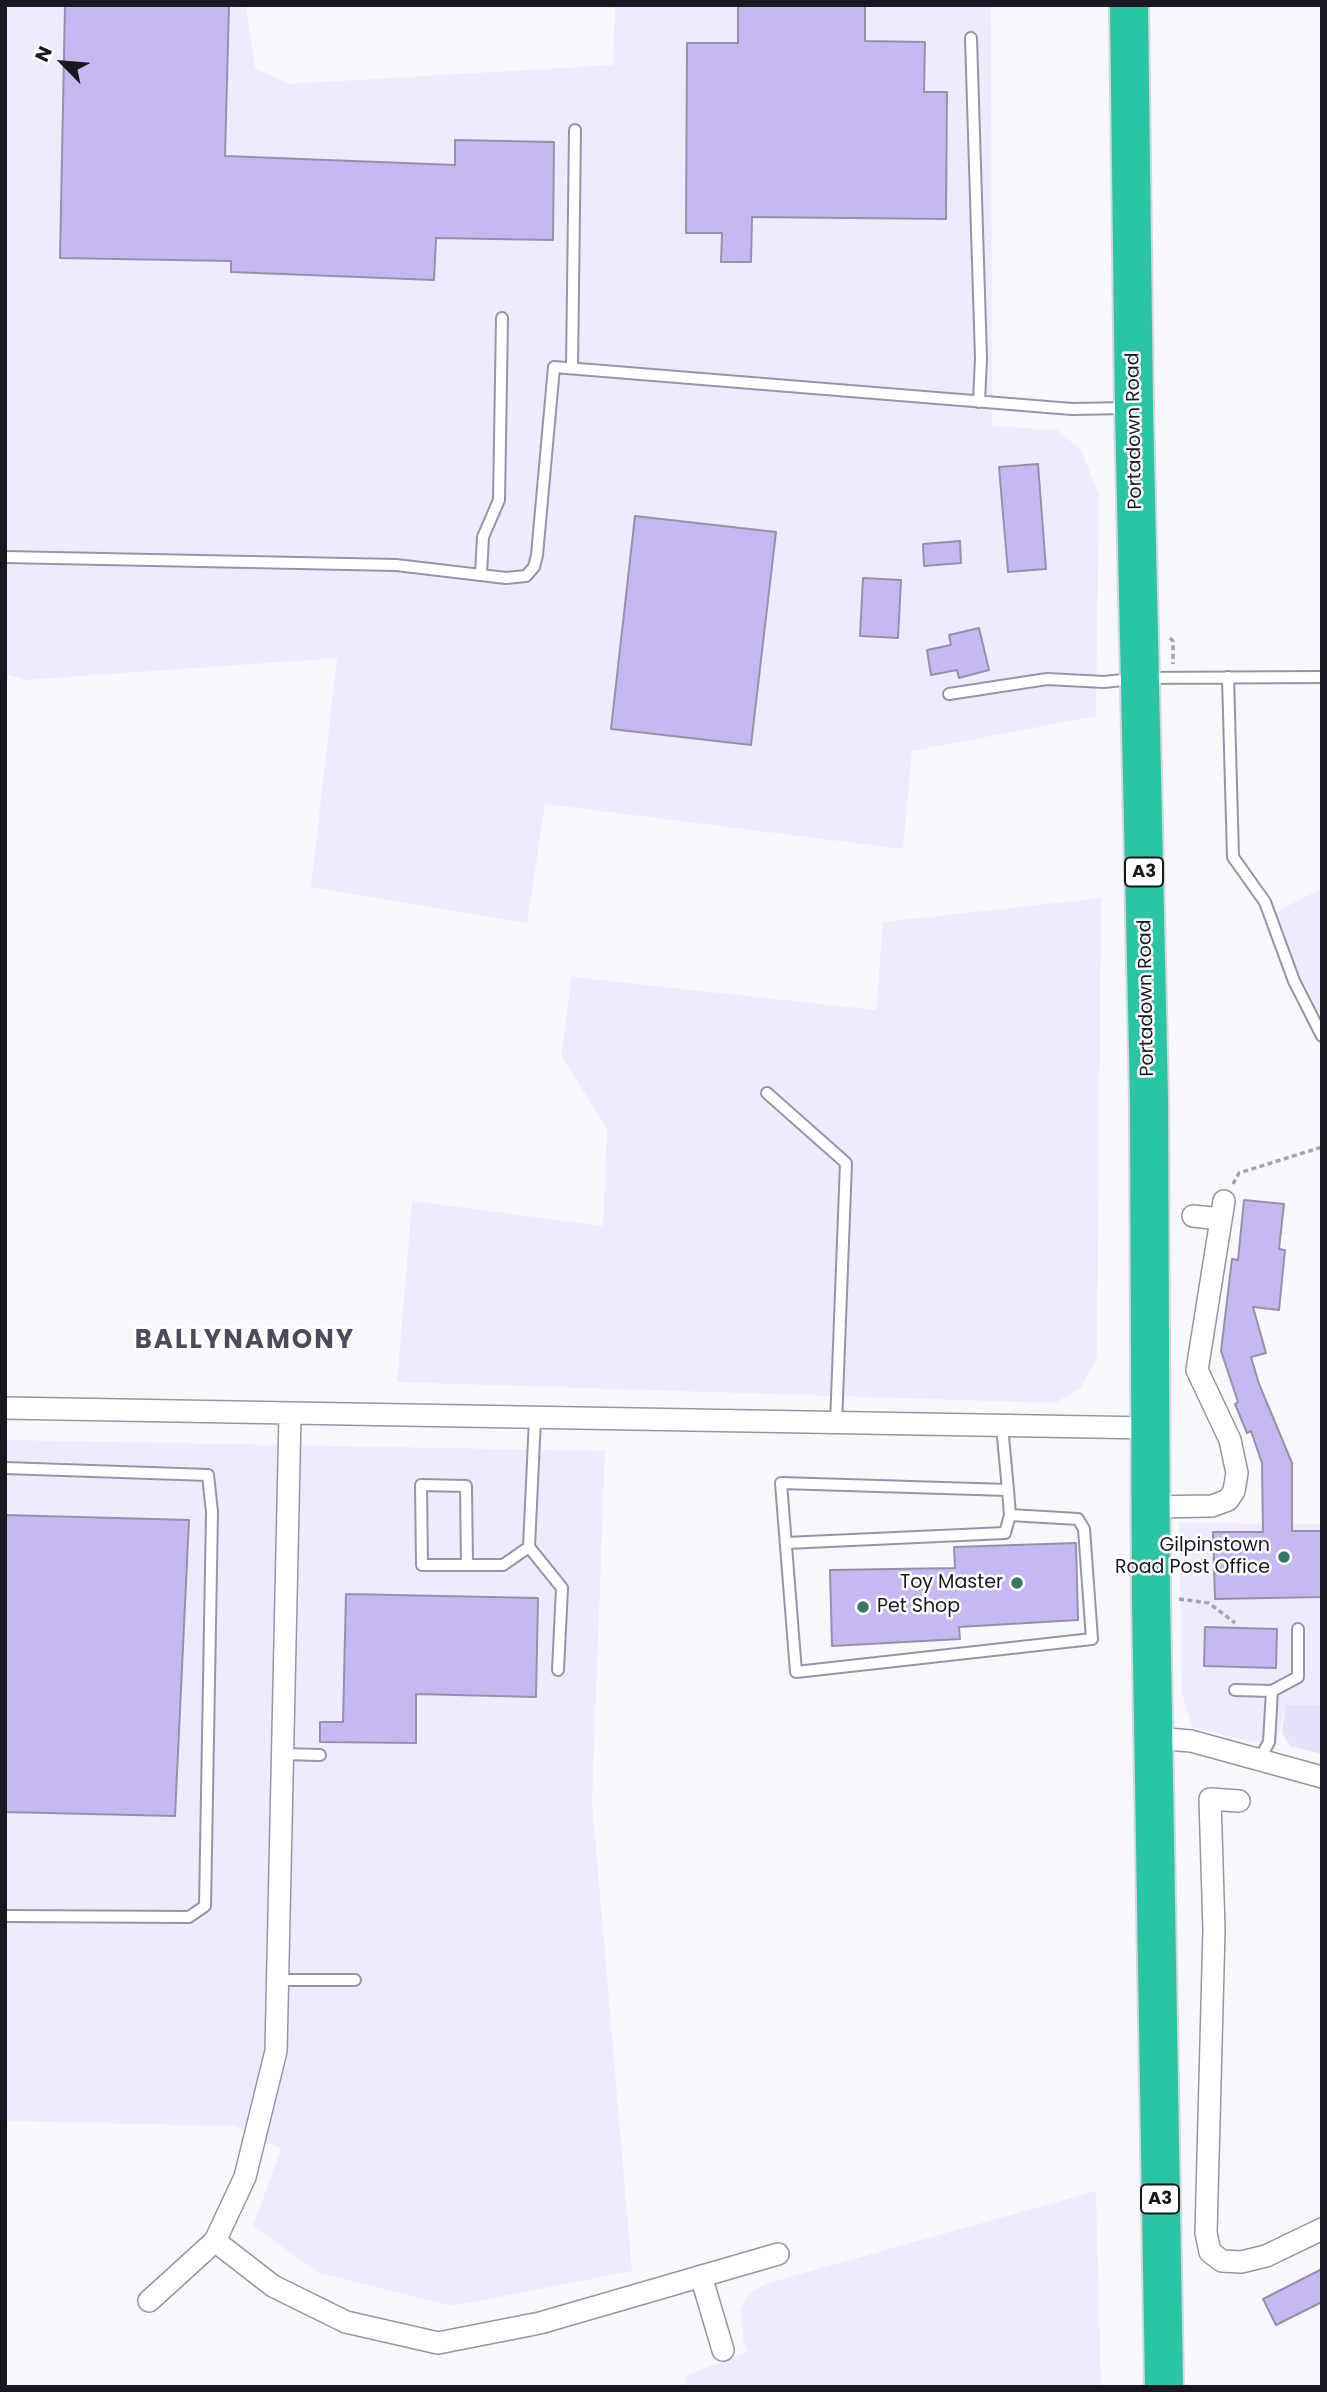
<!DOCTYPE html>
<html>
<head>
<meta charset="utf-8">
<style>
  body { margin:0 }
  #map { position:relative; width:1327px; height:2392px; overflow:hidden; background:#f8f7fc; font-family:Poppins,sans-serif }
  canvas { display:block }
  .frame { position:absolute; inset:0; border:7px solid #19171f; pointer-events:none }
  .north { position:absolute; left:28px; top:28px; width:70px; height:70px; -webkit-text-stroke:5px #fff; paint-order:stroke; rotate:295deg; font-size:19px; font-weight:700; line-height:28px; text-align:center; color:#19171f }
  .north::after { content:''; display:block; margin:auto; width:24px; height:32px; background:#19171f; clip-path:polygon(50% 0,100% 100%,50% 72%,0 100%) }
</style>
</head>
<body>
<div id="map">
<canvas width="1327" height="2392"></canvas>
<div class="frame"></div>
<div class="north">N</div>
</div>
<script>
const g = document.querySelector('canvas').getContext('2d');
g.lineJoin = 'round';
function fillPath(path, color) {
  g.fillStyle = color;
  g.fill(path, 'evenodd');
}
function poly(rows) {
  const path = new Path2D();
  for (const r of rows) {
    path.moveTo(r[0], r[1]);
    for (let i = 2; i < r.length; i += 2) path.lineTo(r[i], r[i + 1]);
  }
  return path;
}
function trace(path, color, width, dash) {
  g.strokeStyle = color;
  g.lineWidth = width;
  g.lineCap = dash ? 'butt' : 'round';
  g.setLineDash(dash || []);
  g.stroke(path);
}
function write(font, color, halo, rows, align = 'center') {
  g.font = font + ' Poppins,sans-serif';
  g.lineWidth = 5;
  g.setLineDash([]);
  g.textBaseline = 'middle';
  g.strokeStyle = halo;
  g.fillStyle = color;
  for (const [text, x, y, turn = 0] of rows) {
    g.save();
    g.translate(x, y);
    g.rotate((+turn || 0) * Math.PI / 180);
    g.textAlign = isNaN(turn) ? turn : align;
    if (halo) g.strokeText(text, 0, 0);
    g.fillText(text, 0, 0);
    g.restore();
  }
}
fillPath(poly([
  [11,5,246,5,255,68,289,84,613,65,615,5,991,5,992,426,1057,430,1081,450,1099,495,1096,716,912,751,903,849,545,804,527,923,311,887,337,658,26,680,5,674,5,9],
  [1322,888,1322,1011,1314,1014,1273,914],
  [1101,898,1097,1357,1081,1388,1055,1403,397,1382,412,1201,603,1226,607,1129,561,1055,572,977,876,1010,883,922],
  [5,1440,605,1451,592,1801,632,2271,452,2306,319,2273,253,2226,281,2149,234,2126,5,2121],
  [1179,1523,1322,1524,1322,1707,1286,1706,1275,1747,1192,1727,1182,1694],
  [1096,2191,1101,2387,688,2387,685,2376,748,2352,743,2338,740,2310,749,2293,768,2283]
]), '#efebfe');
fillPath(poly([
  [1286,1705,1322,1705,1322,1754,1290,1746,1282,1732]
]), '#e8e1fe');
const building = poly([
  [65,5,229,5,225,156,455,165,455,140,554,142,553,240,436,238,434,280,231,272,231,261,60,258,65,5],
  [738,5,865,5,865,41,925,42,924,92,947,92,946,219,752,217,751,262,721,262,722,233,686,233,687,43,738,43,738,5],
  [1038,464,1046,569,1008,572,999,467,1038,464],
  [635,516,776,532,751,745,611,729,635,516],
  [960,541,961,563,924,566,923,544,960,541],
  [863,578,901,580,898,638,860,636,863,578],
  [979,628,989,670,959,678,957,670,931,675,927,650,951,645,949,635,979,628],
  [1244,1200,1284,1204,1279,1249,1285,1250,1279,1310,1253,1307,1266,1353,1251,1357,1259,1384,1292,1463,1292,1531,1322,1531,1322,1597,1215,1599,1213,1532,1263,1532,1262,1463,1251,1431,1247,1433,1235,1404,1238,1402,1221,1351,1232,1259,1238,1260,1244,1200],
  [5,1515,189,1520,175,1816,5,1812,5,1515],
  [1076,1543,1078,1620,959,1627,960,1639,832,1646,830,1570,955,1568,954,1547,1076,1543],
  [346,1594,538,1598,536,1697,416,1694,416,1743,320,1742,320,1722,343,1722,346,1594],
  [1205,1627,1277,1629,1276,1668,1204,1666,1205,1627],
  [1322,2269,1322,2302,1276,2325,1263,2299,1322,2269]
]);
fillPath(building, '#c7b8f4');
trace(building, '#9691a7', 2);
const lane = poly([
  [971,38,981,358,979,402],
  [572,368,575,130],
  [5,557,396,565,506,578,526,576,534,567,537,555,554,367,1072,409,1127,408],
  [481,574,483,537,499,500,502,318],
  [1228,677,1233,857,1265,902,1294,981,1322,1036],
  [949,694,1047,679,1104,682,1140,678,1322,677],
  [767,1093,846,1163,836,1424],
  [1002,1426,1008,1490,781,1483,796,1672,1092,1639,1084,1529,1078,1519,1010,1515,1008,1490],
  [5,1468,208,1475,212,1512,205,1906,189,1917,5,1916],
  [786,1543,1005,1533,1010,1515],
  [529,1547,562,1588,558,1670],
  [467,1565,466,1486,421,1485,422,1565,503,1565,529,1547,535,1419],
  [1235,1690,1272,1691,1298,1677,1298,1629],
  [283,1754,320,1755],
  [1259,1760,1269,1742,1272,1691],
  [278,1980,355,1980]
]);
const street = poly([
  [1193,1216,1221,1219],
  [5,1408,1150,1428],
  [1150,1507,1212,1506,1228,1500,1234,1491,1237,1473,1230,1440,1197,1370,1224,1201],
  [1155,1738,1191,1741,1322,1777],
  [1239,1801,1210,1799,1214,1930,1206,2233,1210,2252,1222,2261,1241,2262,1266,2256,1322,2229],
  [215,2241,273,2286,346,2322,438,2343,540,2323,778,2254],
  [701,2276,723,2350],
  [149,2301,215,2241,245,2177,276,2051,290,1415]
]);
const highway = poly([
  [1129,5,1134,408,1149,1098,1151,1599,1164,2387]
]);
trace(lane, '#9993aa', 14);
trace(street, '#9993aa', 24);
trace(highway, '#d6d5d7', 42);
trace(poly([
  [1170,638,1173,641,1173,664],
  [1233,1184,1239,1173,1322,1147],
  [1179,1599,1209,1603,1235,1623]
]), '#a5a4aa', 3.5, [5, 3.5]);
trace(lane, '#fff', 10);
trace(street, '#fff', 21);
trace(highway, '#2ac5a5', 38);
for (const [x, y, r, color] of [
  [1284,1557,7,"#367767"],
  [1017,1583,7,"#367767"],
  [863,1607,7,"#367767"]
]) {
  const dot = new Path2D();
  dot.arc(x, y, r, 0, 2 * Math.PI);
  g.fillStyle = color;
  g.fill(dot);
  trace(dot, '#fff', 2.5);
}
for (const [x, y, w] of [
  [1144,872,38],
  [1160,2199,38]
]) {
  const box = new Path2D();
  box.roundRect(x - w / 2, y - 14.5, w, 29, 5);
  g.fillStyle = '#fff';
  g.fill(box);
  trace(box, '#19171f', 2);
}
write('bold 18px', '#19171f', null, [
  ["A3",1144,872],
  ["A3",1160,2199]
]);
write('19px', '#19171f', '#fff', [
  ["Portadown Road",1135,431,-91],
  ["Portadown Road",1147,998,-91]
]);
write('19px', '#19171f', '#fff', [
  ["Gilpinstown",1270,1546],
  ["Road Post Office",1270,1568],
  ["Toy Master",1003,1583],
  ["Pet Shop",877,1607,"left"]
], 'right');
g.letterSpacing = '2px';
write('bold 26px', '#4e4a5e', '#fff', [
  ["BALLYNAMONY",245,1341]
]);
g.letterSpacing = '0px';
</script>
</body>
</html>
